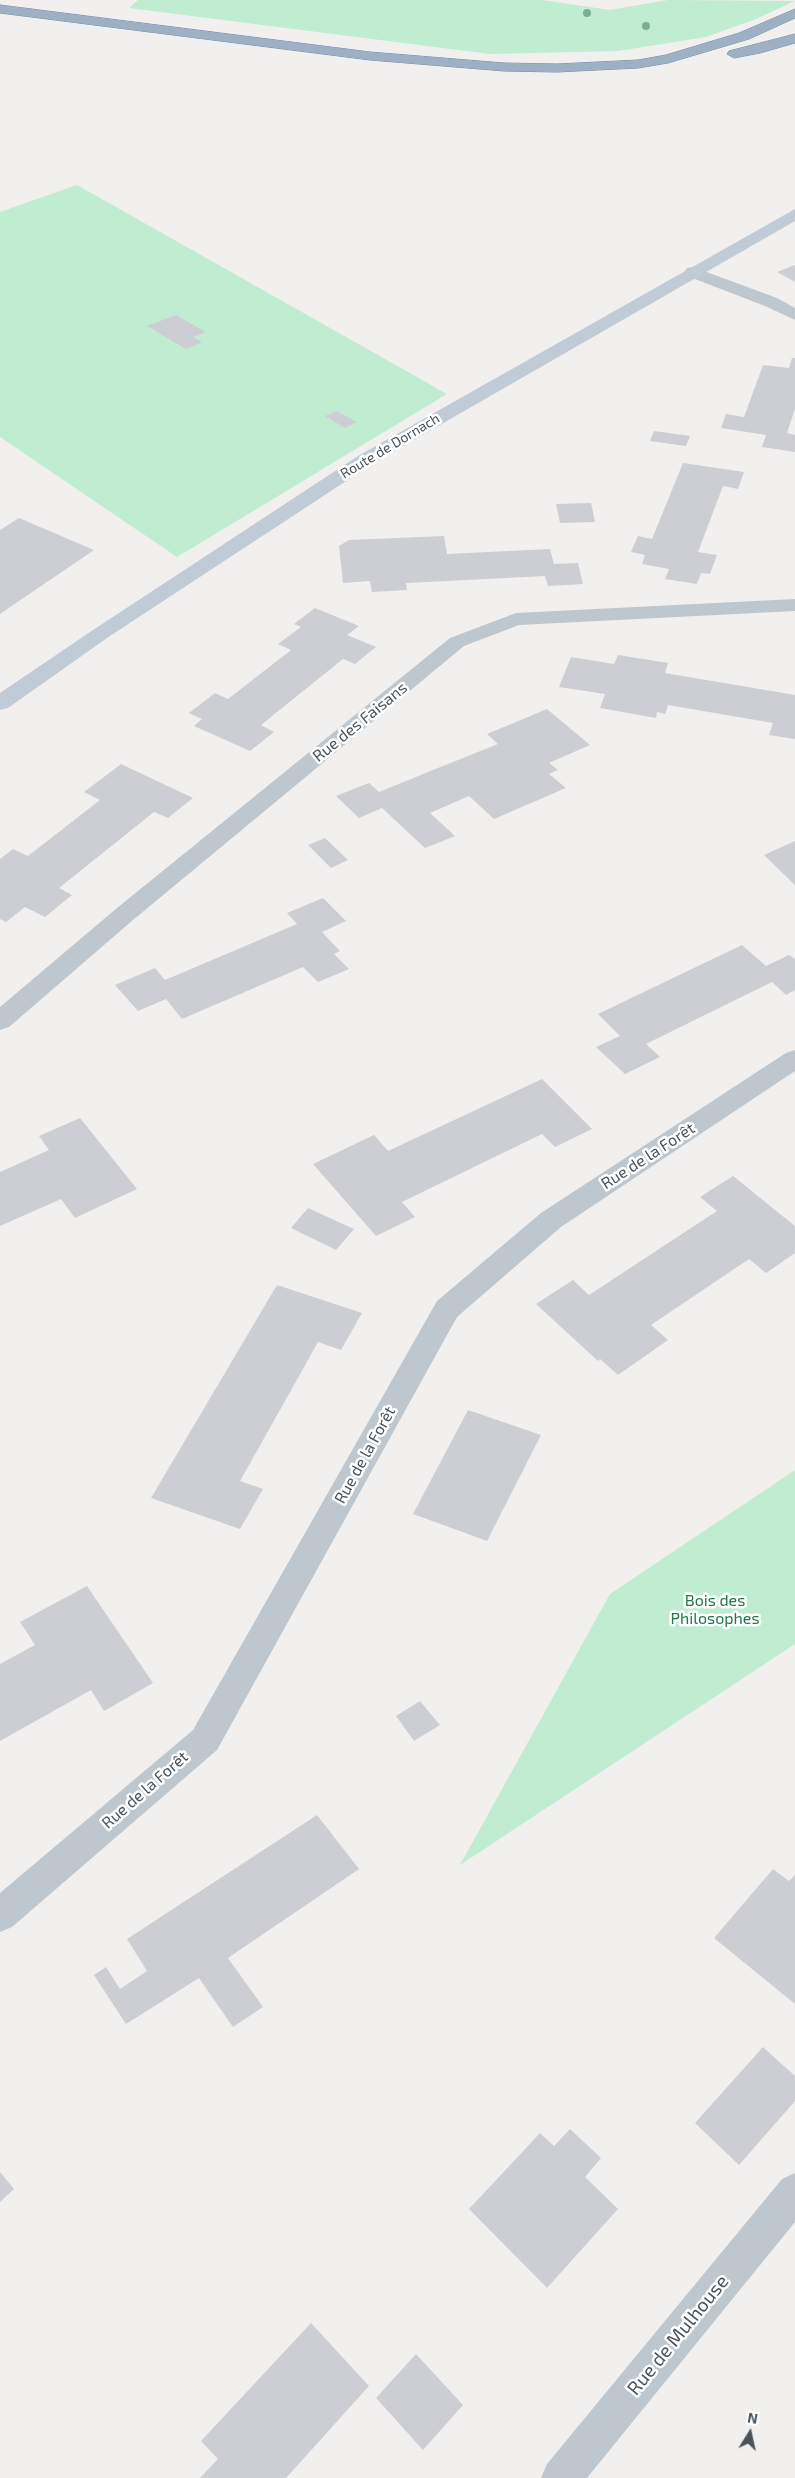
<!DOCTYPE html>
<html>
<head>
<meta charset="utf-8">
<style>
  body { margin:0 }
  #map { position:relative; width:795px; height:2478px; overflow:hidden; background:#f2efef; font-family:"Exo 2",sans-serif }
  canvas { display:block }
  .north { position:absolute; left:725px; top:2408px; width:50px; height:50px; -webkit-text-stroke:4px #fff; paint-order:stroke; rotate:10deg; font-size:14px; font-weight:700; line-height:20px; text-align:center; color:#48535b }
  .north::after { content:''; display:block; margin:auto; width:18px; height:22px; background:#48535b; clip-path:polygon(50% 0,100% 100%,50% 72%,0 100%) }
</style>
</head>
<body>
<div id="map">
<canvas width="795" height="2478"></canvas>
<div class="north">N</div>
</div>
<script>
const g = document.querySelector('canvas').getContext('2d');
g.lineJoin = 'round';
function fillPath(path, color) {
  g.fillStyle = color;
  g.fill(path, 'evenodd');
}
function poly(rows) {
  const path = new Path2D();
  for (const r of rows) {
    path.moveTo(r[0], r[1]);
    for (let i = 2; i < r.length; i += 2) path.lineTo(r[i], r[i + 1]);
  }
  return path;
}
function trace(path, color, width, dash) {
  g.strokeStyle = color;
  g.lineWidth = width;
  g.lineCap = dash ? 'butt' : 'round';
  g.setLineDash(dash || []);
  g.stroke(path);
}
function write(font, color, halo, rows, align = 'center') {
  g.font = font + ' "Exo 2",sans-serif';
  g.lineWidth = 5;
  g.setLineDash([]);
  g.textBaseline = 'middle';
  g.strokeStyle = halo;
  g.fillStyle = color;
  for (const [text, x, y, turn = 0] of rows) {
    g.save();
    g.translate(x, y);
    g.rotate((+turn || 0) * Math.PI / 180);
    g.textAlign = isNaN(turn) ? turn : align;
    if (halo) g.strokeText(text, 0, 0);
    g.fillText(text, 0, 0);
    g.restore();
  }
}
fillPath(poly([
  [138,0,542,0,610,10,668,0,795,1,756,19,706,37,618,51,490,54,129,8],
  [77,185,447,394,177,557,0,437,0,212],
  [795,1470,795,1644,460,1865,610,1594]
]), '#c0ecd1');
fillPath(poly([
  [795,265,795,282,777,272],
  [176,315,206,332,193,337,202,342,186,349,147,326],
  [792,358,795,358,795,409,787,433,795,435,795,452,762,447,766,435,721,428,726,414,744,417,763,365,789,368],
  [337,411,357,422,345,428,325,416],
  [654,431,690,436,686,446,650,441],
  [683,463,744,472,738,489,723,486,698,552,717,555,710,574,701,573,697,584,665,579,669,569,642,564,645,555,631,552,638,536,652,539],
  [591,503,595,522,560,523,556,504],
  [19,518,94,550,0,614,0,530],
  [444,536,447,554,550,549,554,564,578,563,583,584,548,586,545,576,406,583,407,590,372,592,370,581,343,583,339,546,349,540],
  [315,608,359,626,347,635,376,647,355,664,343,659,261,725,274,732,250,751,194,726,202,719,189,713,215,693,228,699,291,650,278,644,301,627,294,624],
  [618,655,668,663,665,673,795,695,795,739,769,735,773,723,668,705,665,714,657,712,656,718,600,708,605,694,559,687,571,657,614,664],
  [547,709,590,745,549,763,558,770,549,774,566,788,494,819,469,796,430,813,455,836,425,848,382,808,359,818,336,796,369,783,379,792,438,768,498,744,487,734],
  [121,764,193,798,168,818,154,812,59,888,72,895,45,917,25,907,6,922,0,919,0,859,13,849,28,856,100,800,84,792],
  [325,838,348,860,331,868,308,845],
  [795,841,795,885,764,855],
  [323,898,346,921,322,932,340,951,334,954,349,969,318,982,303,967,182,1019,166,999,138,1011,115,985,155,968,165,980,297,924,287,913],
  [742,945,766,966,789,955,795,959,795,990,786,995,772,982,646,1044,660,1057,625,1074,596,1047,620,1036,598,1014],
  [542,1079,592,1129,555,1147,542,1134,402,1202,415,1217,376,1236,313,1164,374,1135,388,1151],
  [80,1118,137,1189,75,1218,61,1199,0,1226,0,1172,49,1150,39,1136],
  [733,1176,795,1226,795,1253,766,1273,749,1259,651,1325,668,1340,618,1375,600,1359,598,1361,536,1304,573,1280,589,1295,717,1211,700,1197],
  [308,1208,354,1229,336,1250,291,1228],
  [277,1285,362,1313,341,1350,318,1342,280,1410,240,1481,263,1489,240,1529,151,1498],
  [468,1410,541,1435,487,1541,413,1514],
  [87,1586,153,1683,104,1711,91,1690,0,1741,0,1664,35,1645,20,1622],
  [420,1701,440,1725,414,1741,396,1716],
  [317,1815,359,1869,228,1958,263,2007,233,2027,199,1978,126,2024,94,1975,106,1967,120,1989,147,1971,127,1939],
  [773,1869,789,1881,795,1875,795,2004,714,1938],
  [763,2047,795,2076,795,2101,739,2165,695,2123],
  [570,2129,601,2158,585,2177,618,2209,547,2288,469,2209,540,2133,554,2146],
  [0,2172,14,2189,0,2202],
  [311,2323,369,2386,286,2478,200,2478,218,2459,201,2441],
  [416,2354,463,2405,423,2450,376,2398]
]), '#ccced3');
const trunk = poly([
  [0,5,370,52,504,63,557,64,638,60,666,55,739,33,795,9,795,18,749,39,668,63,638,68,557,72,504,71,370,60,0,13,0,5],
  [795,34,795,43,760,53,734,58,727,54,729,51,795,34]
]);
trace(trunk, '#758ea7', 1);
fillPath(poly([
  [693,267,777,298,795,308,795,320,765,306,687,276,684,272,687,268,693,267],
  [795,599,795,611,519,625,464,646,133,920,9,1027,0,1030,0,1007,117,908,450,638,516,613,795,599],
  [795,1050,795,1071,561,1227,457,1317,217,1750,12,1927,0,1932,0,1893,193,1730,437,1301,541,1213,786,1053,795,1050],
  [795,2173,795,2222,587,2478,541,2478,547,2464,782,2179,795,2173]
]), '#bec7cd');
fillPath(poly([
  [795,209,795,221,372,464,107,638,8,708,0,710,0,693,93,630,358,456,795,209]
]), '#c1cbd5');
fillPath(trunk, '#9eb1c4');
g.fillStyle = '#7dae94';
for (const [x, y] of [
  [587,13],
  [646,26]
]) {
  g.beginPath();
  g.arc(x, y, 4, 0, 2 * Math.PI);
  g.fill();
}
write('14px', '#48535b', '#fff', [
  ["Route de Dornach",390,446,-31]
]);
write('16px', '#48535b', '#fff', [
  ["Rue des Faisans",360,722,-39],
  ["Rue de la Forêt",648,1156,-33],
  ["Rue de la Forêt",365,1455,-61],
  ["Rue de la Forêt",145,1790,-41]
]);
write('16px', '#1d7949', '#fff', [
  ["Bois des",715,1601],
  ["Philosophes",715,1619]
]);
write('19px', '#48535b', '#fff', [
  ["Rue de Mulhouse",678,2335,-51]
]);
</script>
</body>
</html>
